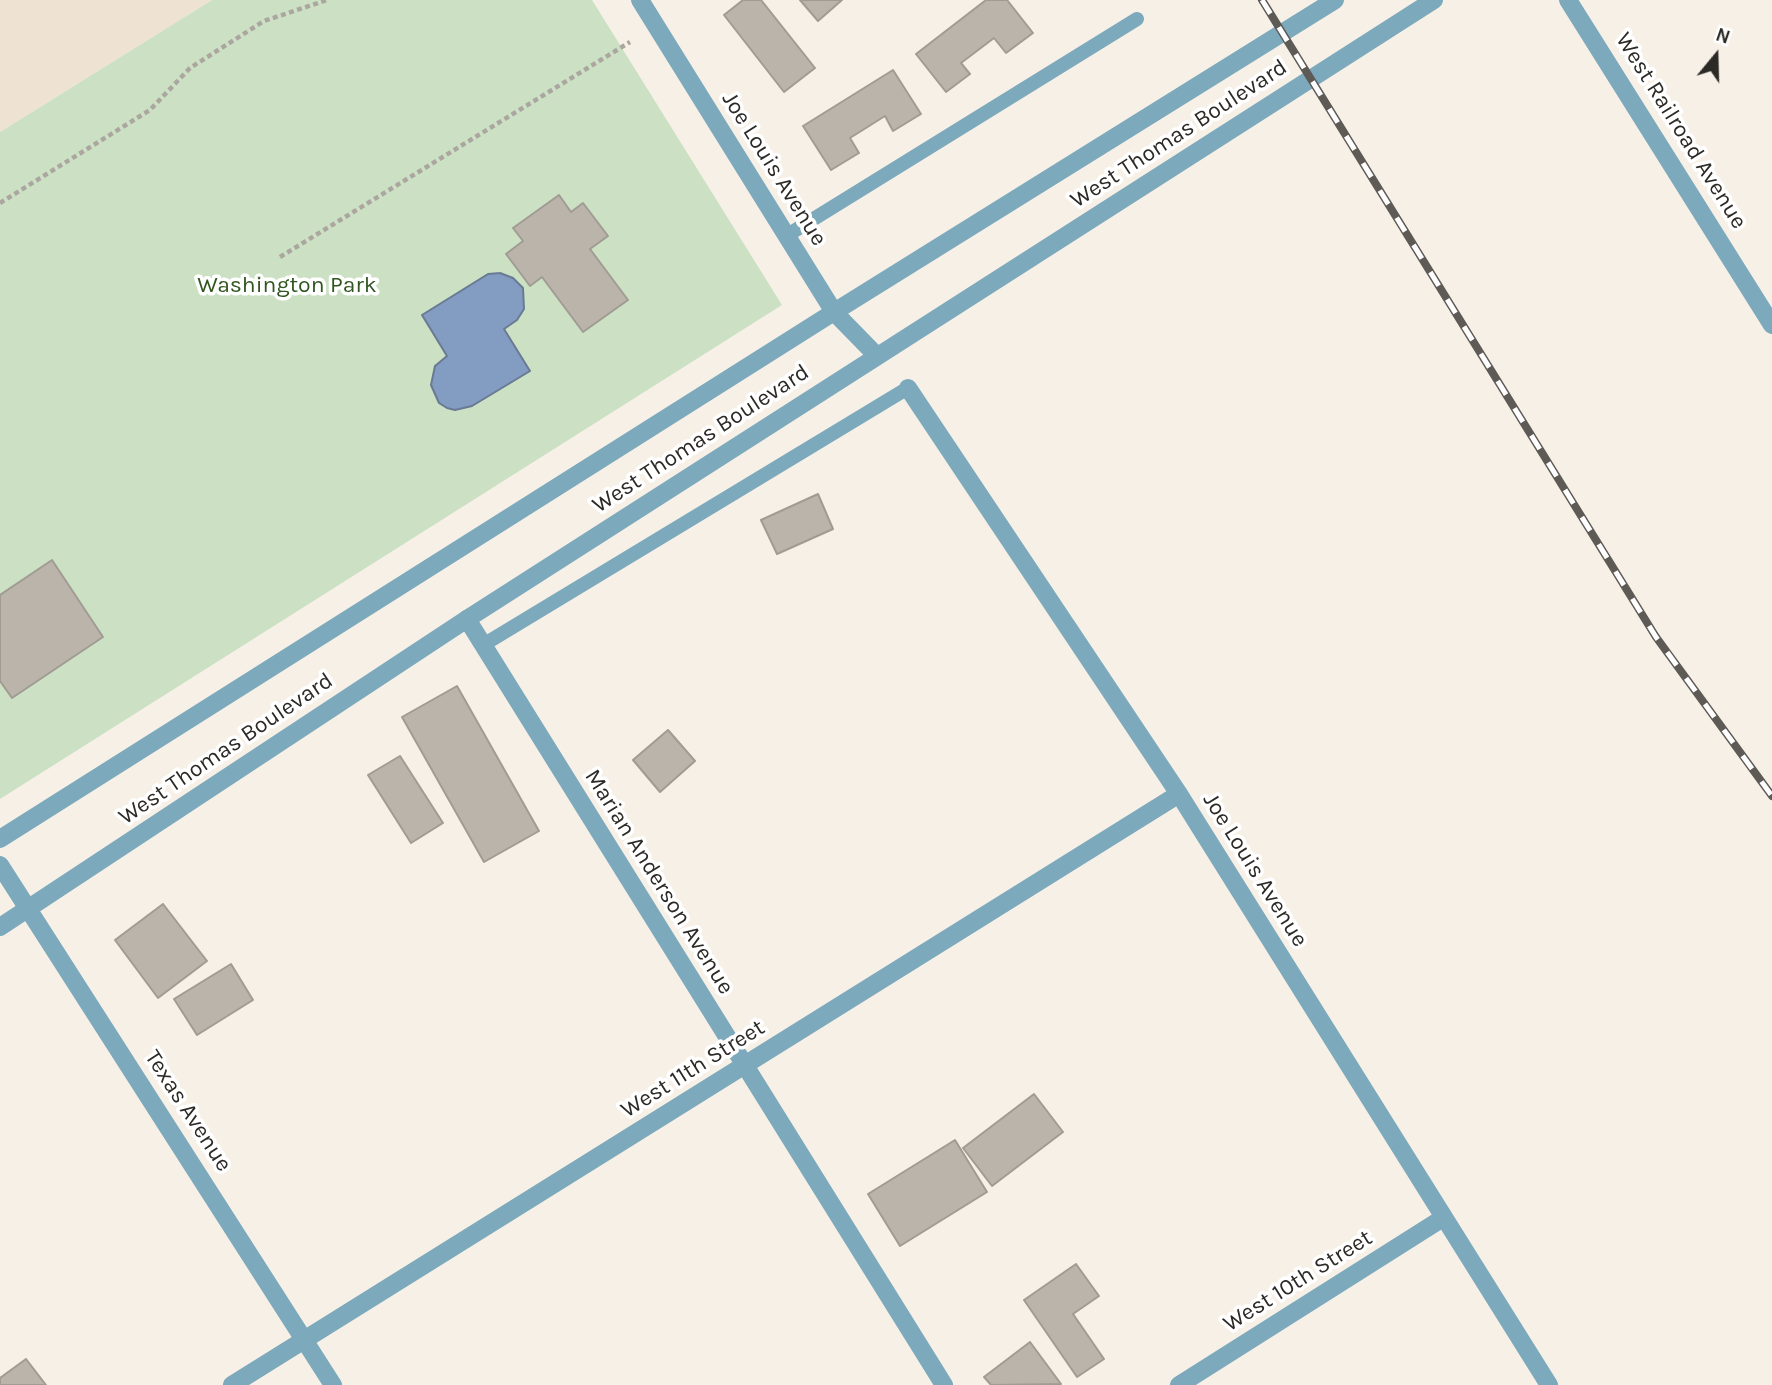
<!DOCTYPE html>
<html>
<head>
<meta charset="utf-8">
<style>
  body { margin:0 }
  #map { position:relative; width:1772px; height:1385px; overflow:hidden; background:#f7f0e7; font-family:Karla,sans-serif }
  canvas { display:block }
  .north { position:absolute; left:1681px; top:21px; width:70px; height:70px; -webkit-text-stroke:5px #fff; paint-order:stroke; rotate:19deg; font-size:19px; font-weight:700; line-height:28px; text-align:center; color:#2c2a26 }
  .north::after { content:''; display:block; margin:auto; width:24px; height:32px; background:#2c2a26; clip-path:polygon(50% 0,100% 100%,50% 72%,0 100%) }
</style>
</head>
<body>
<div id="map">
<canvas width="1772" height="1385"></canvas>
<div class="north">N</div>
</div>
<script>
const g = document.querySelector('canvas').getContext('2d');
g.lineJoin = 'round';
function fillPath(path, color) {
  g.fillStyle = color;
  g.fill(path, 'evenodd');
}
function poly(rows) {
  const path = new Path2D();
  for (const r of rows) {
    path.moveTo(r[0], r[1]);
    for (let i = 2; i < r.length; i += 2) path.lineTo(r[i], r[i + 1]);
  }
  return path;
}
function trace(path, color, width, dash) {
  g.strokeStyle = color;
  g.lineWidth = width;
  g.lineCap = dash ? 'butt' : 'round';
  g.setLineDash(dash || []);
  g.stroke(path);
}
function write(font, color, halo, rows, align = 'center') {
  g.font = font + ' Karla,sans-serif';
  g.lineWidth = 7;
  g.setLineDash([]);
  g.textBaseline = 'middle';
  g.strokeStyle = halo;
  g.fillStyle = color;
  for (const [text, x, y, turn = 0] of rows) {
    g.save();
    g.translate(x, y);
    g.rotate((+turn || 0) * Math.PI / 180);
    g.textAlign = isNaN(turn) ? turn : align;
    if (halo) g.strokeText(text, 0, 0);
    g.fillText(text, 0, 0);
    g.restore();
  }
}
fillPath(poly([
  [0,0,212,0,0,132]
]), '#eee3d3');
fillPath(poly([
  [212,0,592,0,782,305,0,799,0,132]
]), '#cce1c4');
const water = poly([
  [500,273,513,278,523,288,524,309,517,320,504,329,530,371,472,406,455,410,447,408,439,403,431,385,435,366,447,356,422,315,488,274,500,273]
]);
fillPath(water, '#839cc2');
trace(water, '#697a93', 2);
const building = poly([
  [743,0,761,0,815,68,784,92,724,15,743,0],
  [800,0,842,0,818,21,800,0],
  [986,0,1007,0,1033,33,1006,53,994,38,961,63,970,74,946,92,916,54,986,0],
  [893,70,921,114,893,131,885,116,850,138,859,153,831,170,803,126,893,70],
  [559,195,571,212,583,203,608,236,590,249,628,300,583,332,542,277,530,286,506,254,523,241,513,228,559,195],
  [818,494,833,529,777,554,761,520,818,494],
  [52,560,103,637,12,698,0,681,0,595,52,560],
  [457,686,539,831,484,862,402,717,457,686],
  [668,730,695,761,660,792,633,760,668,730],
  [400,756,443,823,411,843,368,775,400,756],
  [163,904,207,961,158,998,115,940,163,904],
  [231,964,253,1000,197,1035,174,999,231,964],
  [1034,1094,1063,1132,992,1186,963,1148,1034,1094],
  [955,1140,987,1192,900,1246,868,1194,955,1140],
  [1076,1264,1099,1296,1073,1314,1104,1359,1077,1377,1024,1300,1076,1264],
  [1030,1342,1061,1384,991,1385,984,1377,1030,1342],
  [26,1359,46,1385,0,1385,0,1378,26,1359]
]);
fillPath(building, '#bab4ab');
trace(building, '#a19c93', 2);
trace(poly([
  [0,203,150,110,190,68,264,21,327,0],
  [280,257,630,42]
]), '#aba69f', 4.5, [5, 3.5]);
trace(poly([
  [786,236,1137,19],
  [483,645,908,388]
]), '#7ca9bc', 14);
trace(poly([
  [640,0,834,312,877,356],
  [1568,0,1772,325],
  [908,388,1179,794,1549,1385],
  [467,619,944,1385],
  [0,865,333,1385],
  [232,1385,1179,794],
  [1179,1385,1443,1218]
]), '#7ca9bc', 18);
trace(poly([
  [0,839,834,312,1335,0],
  [0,927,467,619,1434,0]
]), '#7ca9bc', 18);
const rail = poly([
  [1262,0,1656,637,1772,796]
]);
trace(rail, '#5e5a55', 8);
trace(rail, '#fff', 5, [16]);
write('23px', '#2c2a26', '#fff', [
  ["West Railroad Avenue",1681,131,58],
  ["West Thomas Boulevard",1179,134,-33],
  ["Joe Louis Avenue",774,169,58],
  ["West Thomas Boulevard",701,439,-33],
  ["West Thomas Boulevard",226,749,-34],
  ["Joe Louis Avenue",1255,870,58],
  ["Marian Anderson Avenue",659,882,58],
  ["West 11th Street",693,1069,-32],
  ["Texas Avenue",188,1111,57],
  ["West 10th Street",1298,1281,-32]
]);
write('23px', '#30551f', '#fff', [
  ["Washington Park",287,285]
]);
</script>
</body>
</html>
